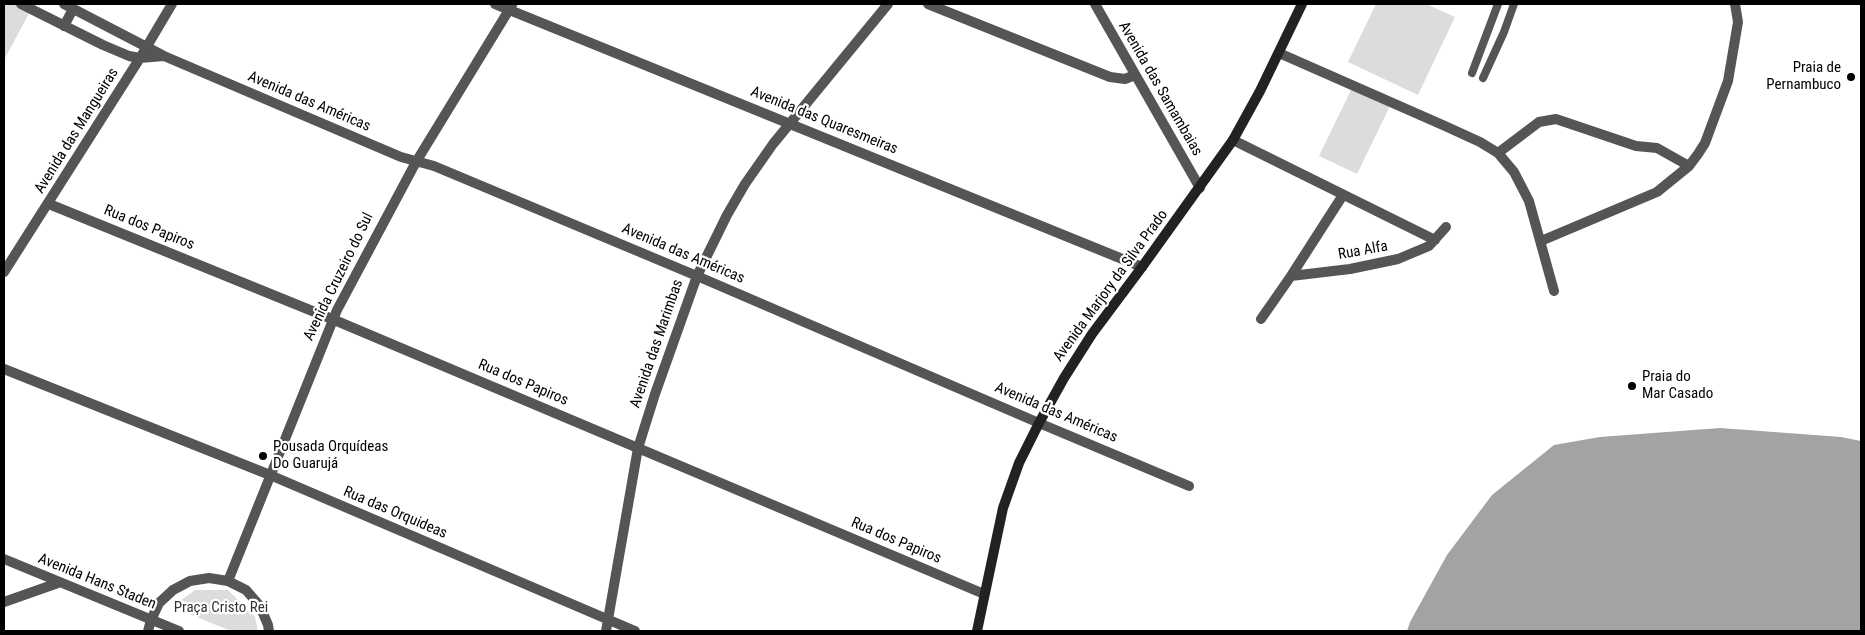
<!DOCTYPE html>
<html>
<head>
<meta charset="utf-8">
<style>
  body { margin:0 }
  #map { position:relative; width:1865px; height:635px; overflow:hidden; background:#fff; font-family:"Roboto Condensed",sans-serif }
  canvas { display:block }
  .frame { position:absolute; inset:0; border:5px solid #000; pointer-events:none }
</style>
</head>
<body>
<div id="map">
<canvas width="1865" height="635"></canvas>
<div class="frame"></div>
</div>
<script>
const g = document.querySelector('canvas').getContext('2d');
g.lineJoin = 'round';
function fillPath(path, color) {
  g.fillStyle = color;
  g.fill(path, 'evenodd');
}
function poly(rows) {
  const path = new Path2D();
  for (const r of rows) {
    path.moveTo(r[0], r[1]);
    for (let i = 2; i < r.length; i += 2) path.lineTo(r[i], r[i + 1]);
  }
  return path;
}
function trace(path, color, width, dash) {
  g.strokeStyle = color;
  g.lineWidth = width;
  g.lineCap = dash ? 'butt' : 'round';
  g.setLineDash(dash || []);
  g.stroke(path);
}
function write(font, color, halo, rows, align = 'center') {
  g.font = font + ' "Roboto Condensed",sans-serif';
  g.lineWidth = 4.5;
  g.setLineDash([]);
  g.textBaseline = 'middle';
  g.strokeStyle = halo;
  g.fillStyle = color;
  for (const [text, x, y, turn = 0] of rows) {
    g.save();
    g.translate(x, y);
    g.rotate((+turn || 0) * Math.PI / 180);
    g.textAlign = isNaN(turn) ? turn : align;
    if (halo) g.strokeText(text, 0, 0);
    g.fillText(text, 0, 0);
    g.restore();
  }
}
fillPath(poly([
  [4,4,34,4,4,60],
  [1376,4,1426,4,1455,17,1418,95,1348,62],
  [1352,88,1390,106,1357,174,1319,156],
  [195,590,228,590,255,617,258,631,231,631,172,607]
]), '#dcdcdc');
fillPath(poly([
  [1720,428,1841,437,1861,441,1861,631,1407,631,1410,622,1447,555,1492,495,1554,445,1600,437]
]), '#a3a3a3');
trace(poly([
  [1472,73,1498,4],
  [1483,78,1504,32,1514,4]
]), '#555', 8);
trace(poly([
  [21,4,103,45,129,56,140,58,164,56],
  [64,4,164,56,401,157,434,166,697,276,1039,423,1189,486],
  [495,4,1142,267],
  [928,4,1110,77,1125,79,1135,75],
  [1095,4,1200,188],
  [64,26,73,9],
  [1279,53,1445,126,1480,142,1498,153,1514,172,1529,201,1554,291],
  [1233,140,1435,240],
  [1498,153,1539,122,1556,119,1636,146,1657,148,1689,166],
  [49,204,332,319,984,594],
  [1541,241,1657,192,1689,166,1698,154,1705,143,1728,81,1738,22,1735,4],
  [4,272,140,58,172,4],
  [1291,276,1350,269,1398,259,1429,246,1446,227],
  [1261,319,1291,276,1343,195],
  [4,369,270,475,635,631],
  [4,559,179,631],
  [228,581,337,310,416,162,512,5],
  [4,602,58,583],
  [148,631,151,620,159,603,173,590,190,581,209,578,228,581,246,590,260,606,268,625,269,631],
  [606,631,638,448,655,394,697,276,727,215,745,184,773,144,888,4]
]), '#555', 10);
trace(poly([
  [977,631,1003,508,1019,463,1039,423,1064,378,1092,334,1142,267,1233,140,1260,91,1302,4]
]), '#222', 10);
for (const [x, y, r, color] of [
  [1851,77,5,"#000"],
  [1632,386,5,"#000"],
  [263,456,5,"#000"]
]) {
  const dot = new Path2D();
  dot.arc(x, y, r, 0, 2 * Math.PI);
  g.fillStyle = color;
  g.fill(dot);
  trace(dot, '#fff', 2);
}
write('15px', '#000', '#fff', [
  ["Praia de",1841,68,"right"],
  ["Pernambuco",1841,85,"right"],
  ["Praia do",1642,377],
  ["Mar Casado",1642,394],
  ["Pousada Orquídeas",273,447],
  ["Do Guarujá",273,464]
], 'left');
write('15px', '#000', '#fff', [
  ["Avenida das Samambaias",1160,89,60],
  ["Avenida das Américas",309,102,23],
  ["Avenida das Quaresmeiras",824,121,22],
  ["Avenida das Mangueiras",77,131,-58],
  ["Rua dos Papiros",149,228,22],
  ["Rua Alfa",1363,251,-10],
  ["Avenida das Américas",683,254,23],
  ["Avenida Cruzeiro do Sul",339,277,-64],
  ["Avenida Marjory da Silva Prado",1111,286,-54],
  ["Avenida das Marimbas",657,344,-71],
  ["Rua dos Papiros",523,383,23],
  ["Avenida das Américas",1056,413,23],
  ["Rua das Orquideas",395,513,23],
  ["Rua dos Papiros",896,541,23],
  ["Avenida Hans Staden",97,582,22]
]);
write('15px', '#333', '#fff', [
  ["Praça Cristo Rei",221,608]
]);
</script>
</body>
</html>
